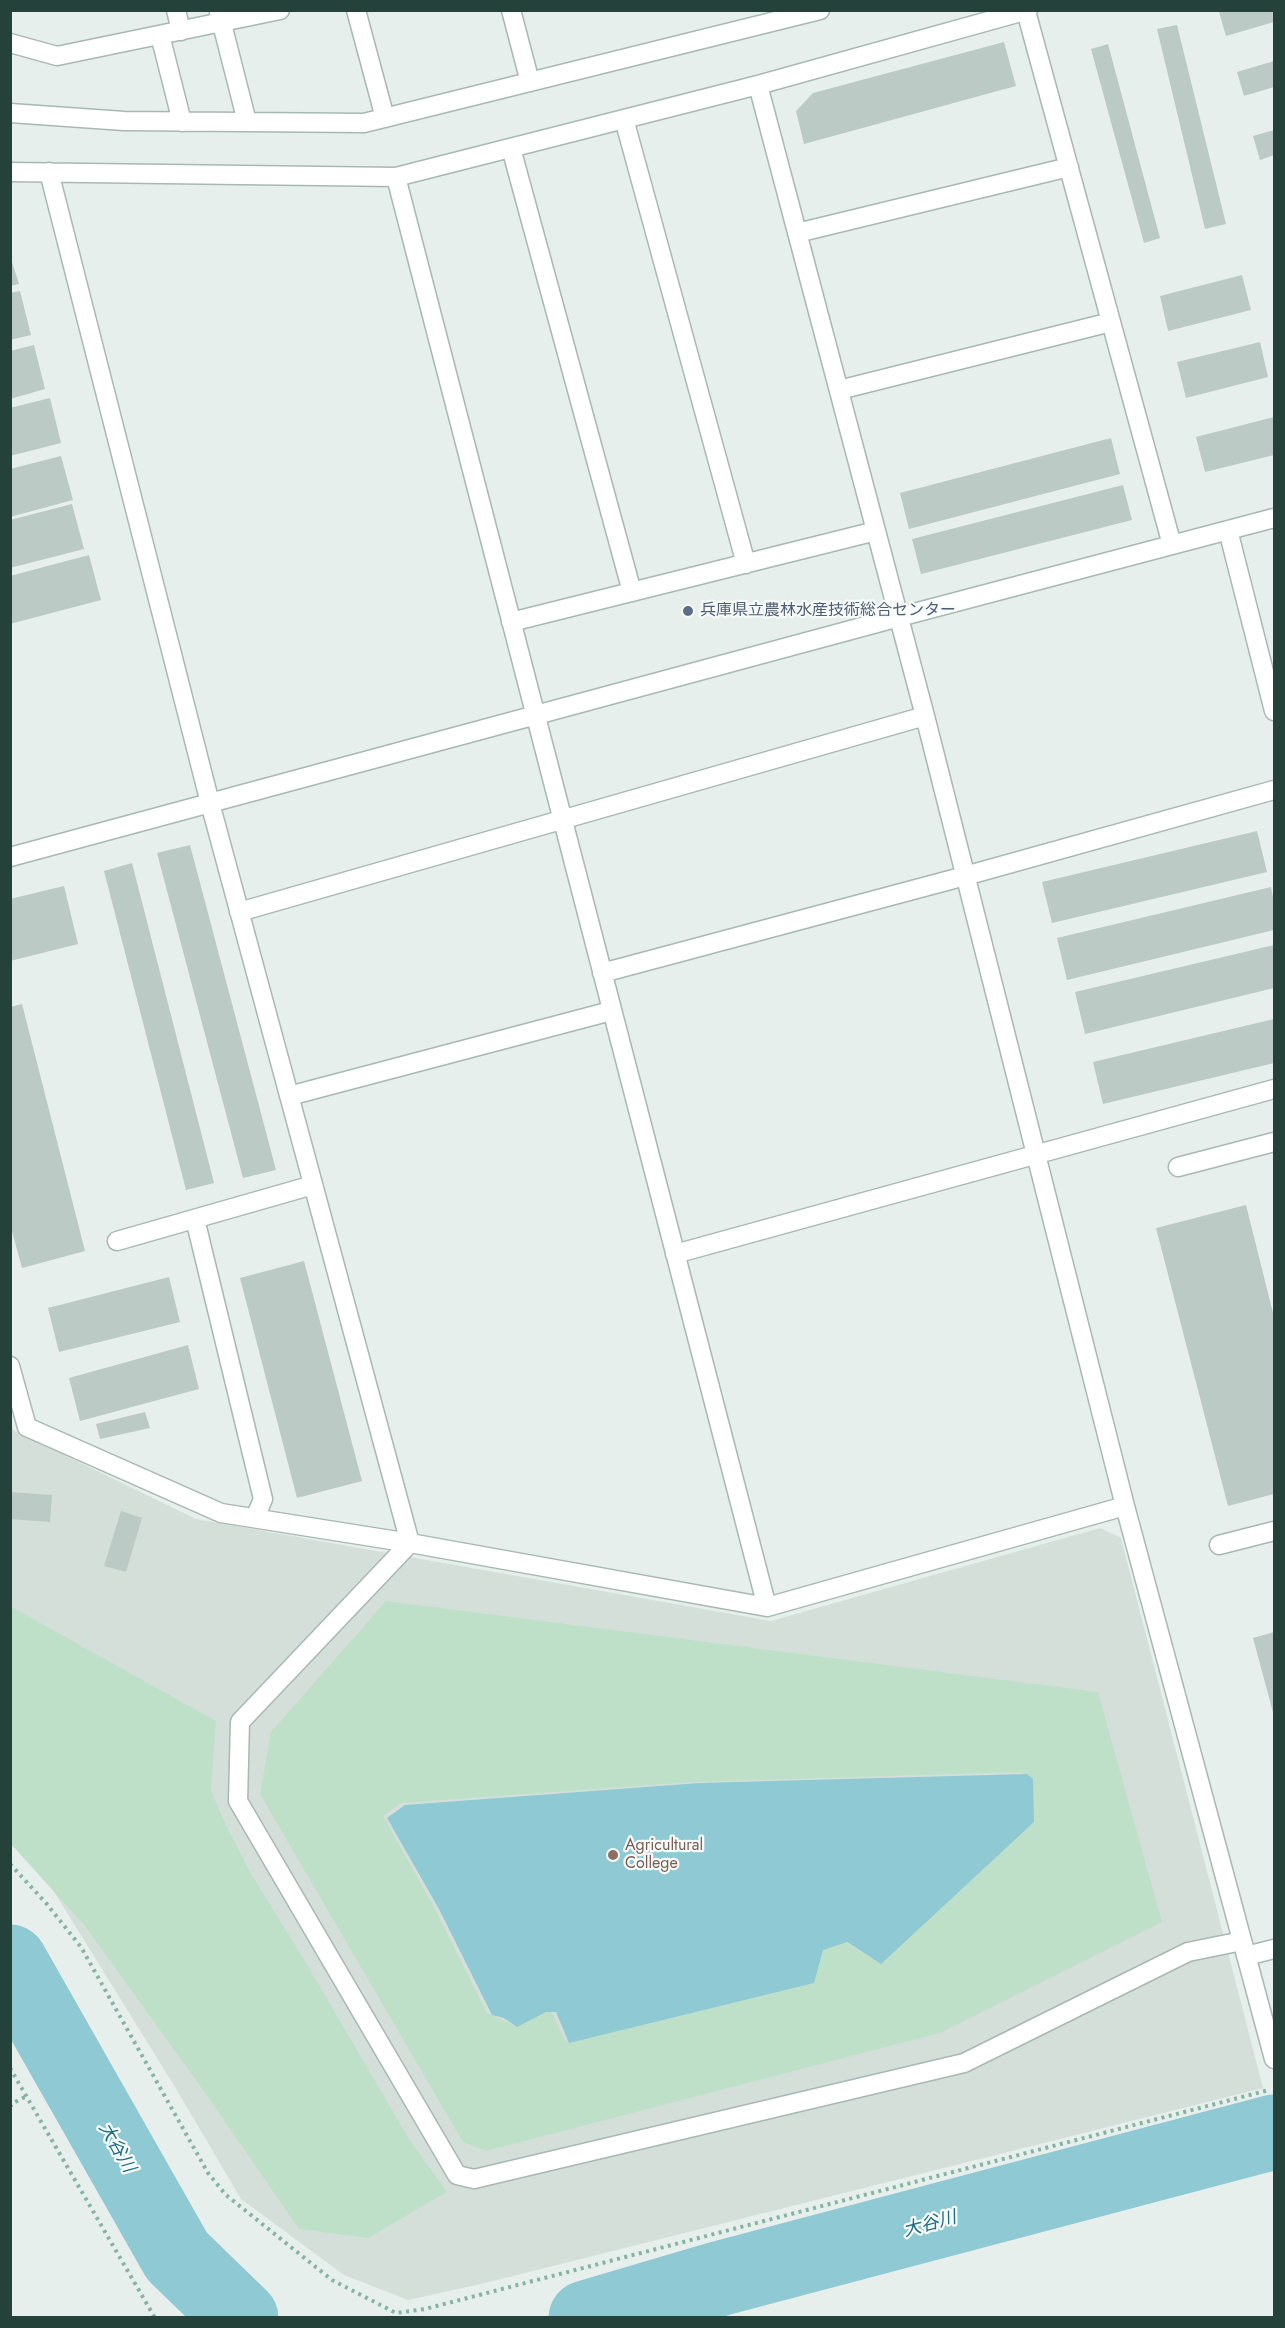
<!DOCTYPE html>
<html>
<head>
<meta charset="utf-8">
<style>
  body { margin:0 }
  #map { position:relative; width:1285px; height:2328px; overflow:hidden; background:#e6efeb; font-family:Jost,sans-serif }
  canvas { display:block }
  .frame { position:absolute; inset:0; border:12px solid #24423a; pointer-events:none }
</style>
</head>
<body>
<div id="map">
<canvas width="1285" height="2328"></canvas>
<div class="frame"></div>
</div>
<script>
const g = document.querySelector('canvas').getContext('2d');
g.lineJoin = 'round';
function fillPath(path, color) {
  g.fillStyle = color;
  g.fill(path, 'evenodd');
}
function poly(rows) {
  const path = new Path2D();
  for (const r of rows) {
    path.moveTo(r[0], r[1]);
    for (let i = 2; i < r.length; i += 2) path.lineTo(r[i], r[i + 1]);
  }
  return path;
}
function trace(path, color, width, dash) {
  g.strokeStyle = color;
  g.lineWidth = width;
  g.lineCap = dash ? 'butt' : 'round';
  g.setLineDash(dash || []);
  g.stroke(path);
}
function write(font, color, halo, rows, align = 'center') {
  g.font = font + ' Jost,"Noto Sans JP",sans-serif';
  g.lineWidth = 4.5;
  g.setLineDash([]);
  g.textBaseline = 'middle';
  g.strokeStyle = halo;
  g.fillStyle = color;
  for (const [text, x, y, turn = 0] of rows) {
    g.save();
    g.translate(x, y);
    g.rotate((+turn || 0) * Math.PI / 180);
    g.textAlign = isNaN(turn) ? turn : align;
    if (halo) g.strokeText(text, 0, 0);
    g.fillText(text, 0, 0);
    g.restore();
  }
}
fillPath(poly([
  [10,1421,13,1430,196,1519,771,1621,1100,1528,1121,1538,1263,2088,485,2283,408,2300,344,2275,241,2199,175,2087,38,1866,11,1844]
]), '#d4dfda');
fillPath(poly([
  [386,1601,1098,1692,1162,1922,940,2033,486,2151,463,2142,260,1794,271,1732],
  [1022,1772,1028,1778,1029,1820,877,1962,842,1940,818,1948,810,1982,565,2041,551,2010,541,2010,513,2025,487,2013,434,1907,383,1816,401,1803,694,1782],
  [10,1606,216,1721,211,1791,226,1825,250,1872,306,1963,409,2139,447,2192,368,2238,299,2229,206,2094,85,1926,11,1844]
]), '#bfe0c8');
fillPath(poly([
  [1027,1774,1033,1779,1034,1822,881,1964,847,1942,823,1950,814,1983,569,2043,556,2012,546,2012,517,2027,504,2018,492,2015,439,1909,387,1818,405,1805,699,1783]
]), '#8ec9d4');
trace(poly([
  [10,1962,177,2256,241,2318],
  [586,2318,718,2279,1274,2132]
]), '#8ec9d4', 75);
fillPath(poly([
  [1225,10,1274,10,1274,22,1226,36,1219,12],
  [1177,25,1226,224,1205,229,1157,29],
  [1004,42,1016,86,804,144,796,111,813,93],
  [1108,44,1160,238,1144,243,1091,49],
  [1274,61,1274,87,1244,96,1237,72],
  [1274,130,1274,155,1260,160,1253,136],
  [10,256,19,284,10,286],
  [1242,275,1251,310,1168,331,1160,296],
  [20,291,31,335,10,340,10,293],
  [1260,342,1268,377,1186,398,1177,362],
  [34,345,45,389,10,399,10,351],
  [50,398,61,443,10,456,10,408],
  [1274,417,1274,455,1205,472,1196,437],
  [1111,438,1120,474,909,529,900,493],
  [61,456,73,500,10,517,10,469],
  [1123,485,1132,520,921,574,912,539],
  [72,504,84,549,10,568,10,520],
  [89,555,101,600,10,624,10,576],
  [1257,831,1267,872,1052,923,1042,882],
  [190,845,276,1170,243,1178,157,853],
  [132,863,214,1183,186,1190,104,871],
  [64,886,78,944,10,961,10,899],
  [1271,887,1274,902,1274,930,1067,980,1057,938],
  [1274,945,1274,988,1085,1034,1075,992],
  [22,1004,85,1251,22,1268,10,1224,10,1007],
  [1274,1019,1274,1063,1103,1104,1093,1062],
  [1246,1205,1274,1317,1274,1494,1228,1506,1156,1228],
  [304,1261,362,1481,297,1498,240,1278],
  [169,1277,180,1322,59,1352,48,1308],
  [188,1345,199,1389,80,1421,69,1378],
  [145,1412,150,1428,100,1439,96,1424],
  [10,1492,52,1495,50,1522,10,1519],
  [121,1511,142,1518,126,1572,104,1566],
  [1274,1632,1274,1716,1253,1638]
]), '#bbcac4');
const minor = poly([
  [176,10,181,31],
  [356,10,385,118],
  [511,10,530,82],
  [1026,11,1172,545],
  [219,12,247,122],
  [160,35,182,122],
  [10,43,57,56,280,10],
  [758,85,925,716,1125,1506,1274,2059],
  [10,113,124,121,364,123,820,10],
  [624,119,746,564],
  [511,148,632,592],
  [10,172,396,177,758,85,1028,10],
  [49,172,210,803,410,1543,240,1722,238,1801,457,2175,474,2179,964,2063,1188,1952,1242,1941],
  [396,177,767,1607],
  [797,233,1069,167],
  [839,390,1111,322],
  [1228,530,1274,711],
  [511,622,876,531],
  [10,857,899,617,1274,518],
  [239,912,925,716],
  [602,973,965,876,1274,790],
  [289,1096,611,1011],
  [1178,1167,1274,1142],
  [195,1219,263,1499,255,1518],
  [117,1241,313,1185],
  [675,1254,1274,1089],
  [10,1366,27,1427,221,1513,410,1543,767,1607,1125,1506],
  [1219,1545,1274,1531],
  [1246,1956,1274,1949]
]);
trace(minor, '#a8b8b2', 21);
trace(poly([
  [10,1864,46,1903,81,1947,208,2173,226,2195,332,2280,396,2313,425,2309,1269,2090],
  [10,2068,155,2318],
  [10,2107,13,2103,27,2096]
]), '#86b3a5', 4, [3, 4.5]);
trace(minor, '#fff', 18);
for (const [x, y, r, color] of [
  [688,611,6,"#5c6f8a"],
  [613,1855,6,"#8d6e63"]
]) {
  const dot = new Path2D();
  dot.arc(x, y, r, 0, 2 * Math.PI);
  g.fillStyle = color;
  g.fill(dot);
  trace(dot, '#f7fbf9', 2);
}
write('16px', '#4e5e75', '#f7fbf9', [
  ["兵庫県立農林水産技術総合センター",700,611]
], 'left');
write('16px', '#785e54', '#f7fbf9', [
  ["Agricultural",625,1846],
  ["College",625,1864]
], 'left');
write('italic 18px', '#1c6f80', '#f7fbf9', [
  ["大谷川",116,2148,60],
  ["大谷川",930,2225,-15]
]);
</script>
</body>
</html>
